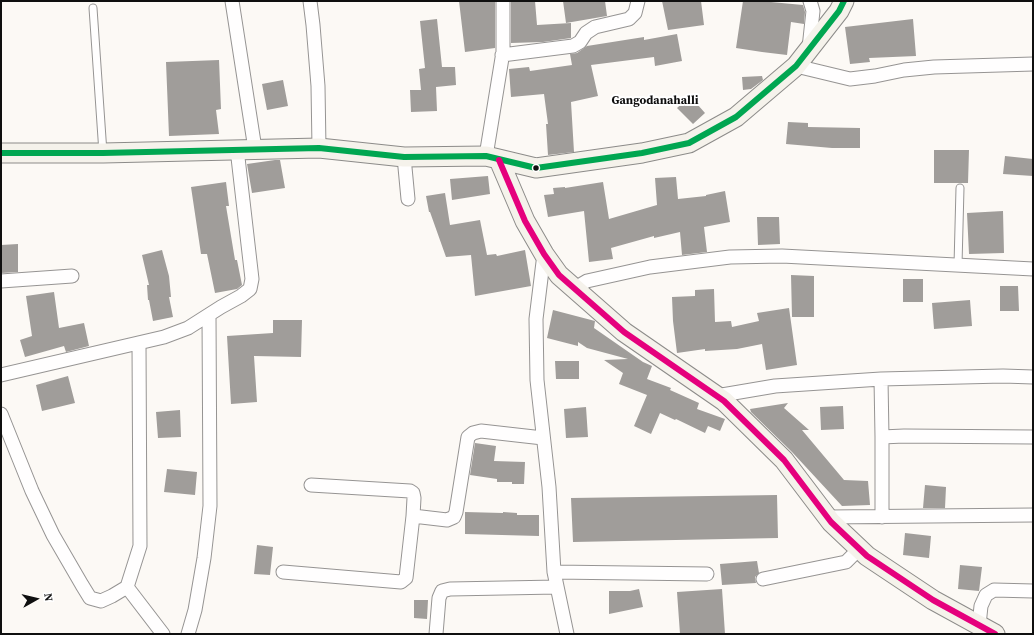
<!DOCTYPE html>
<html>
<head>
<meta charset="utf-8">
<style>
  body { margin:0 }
  #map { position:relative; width:1034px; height:635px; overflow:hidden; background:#fcf9f5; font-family:"Source Serif 4",serif }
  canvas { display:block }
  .frame { position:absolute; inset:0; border:2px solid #0f0f0f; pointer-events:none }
  .north { position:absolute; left:16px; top:579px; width:40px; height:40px; -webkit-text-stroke:3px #fff; paint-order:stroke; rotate:82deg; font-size:11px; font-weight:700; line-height:16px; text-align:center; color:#0f0f0f }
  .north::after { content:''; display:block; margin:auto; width:14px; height:18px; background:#0f0f0f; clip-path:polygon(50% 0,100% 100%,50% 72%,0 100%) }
</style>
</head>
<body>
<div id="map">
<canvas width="1034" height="635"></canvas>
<div class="frame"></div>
<div class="north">N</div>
</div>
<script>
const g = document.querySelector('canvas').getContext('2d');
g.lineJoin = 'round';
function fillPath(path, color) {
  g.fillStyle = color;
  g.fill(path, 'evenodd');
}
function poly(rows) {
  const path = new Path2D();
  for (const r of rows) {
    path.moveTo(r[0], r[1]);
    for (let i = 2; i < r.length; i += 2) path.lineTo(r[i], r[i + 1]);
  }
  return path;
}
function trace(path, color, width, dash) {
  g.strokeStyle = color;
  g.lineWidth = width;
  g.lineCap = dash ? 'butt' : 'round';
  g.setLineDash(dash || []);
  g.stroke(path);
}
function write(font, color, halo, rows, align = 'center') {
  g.font = font + ' "Source Serif 4",serif';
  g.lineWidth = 4;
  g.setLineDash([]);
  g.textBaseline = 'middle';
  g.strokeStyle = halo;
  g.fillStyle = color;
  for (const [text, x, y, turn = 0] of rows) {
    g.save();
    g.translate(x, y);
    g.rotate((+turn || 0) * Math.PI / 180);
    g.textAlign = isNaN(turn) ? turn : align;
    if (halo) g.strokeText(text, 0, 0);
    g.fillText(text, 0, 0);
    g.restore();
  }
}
fillPath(poly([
  [459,1,495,1,495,48,465,52],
  [511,1,535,1,537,25,571,23,571,38,543,42,511,43],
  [563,1,605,1,607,16,566,23],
  [662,1,701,1,704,25,668,30],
  [743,1,771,1,771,2,803,5,805,12,804,24,791,22,787,55,762,52,736,48],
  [437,19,442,67,455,67,456,85,436,87,437,111,411,112,410,90,421,90,419,69,425,68,420,21],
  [913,19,916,56,869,58,870,62,850,64,845,27],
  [677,34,682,61,655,66,654,57,591,65,598,96,571,102,574,152,548,155,546,124,548,124,544,94,511,97,509,69,529,67,530,71,572,65,570,54,577,53,587,46,644,37,644,40],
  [219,60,221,109,216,110,219,134,169,136,166,62],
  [762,76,763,80,751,89,743,90,742,77],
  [283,80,288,106,267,110,262,84],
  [690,96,705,113,693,124,677,108],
  [788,122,808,123,808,127,860,128,860,148,832,148,786,144],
  [934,150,969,150,968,183,934,183],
  [1005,156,1033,159,1033,176,1003,174],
  [275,160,280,160,285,188,252,193,247,164],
  [488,176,490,194,452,200,450,179],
  [676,177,678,199,706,196,706,195,725,191,730,222,704,227,707,252,682,255,680,232,654,238,654,236,611,248,613,259,589,262,584,211,548,217,544,195,554,194,553,188,565,187,565,188,603,182,609,219,657,205,655,178],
  [226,182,229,206,226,206,235,260,237,260,242,285,237,289,215,293,207,254,201,254,191,187],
  [445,193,450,225,480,220,487,255,496,254,497,256,525,250,531,286,475,296,471,255,446,257,430,212,429,212,426,196],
  [1003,211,1004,253,969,254,967,213],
  [757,217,779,217,780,244,758,245],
  [18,244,18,272,1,273,1,245],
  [162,250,169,276,171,297,169,297,173,317,153,321,149,300,148,300,147,285,149,285,142,255],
  [791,275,814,276,814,317,792,317],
  [903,279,923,279,923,302,903,302],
  [1000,286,1018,286,1019,311,1000,311],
  [714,289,715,322,731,321,732,327,759,321,757,313,789,308,797,365,766,370,762,344,737,349,705,351,705,349,677,353,673,321,672,297,695,296,695,290],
  [54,292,59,328,84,323,89,346,66,352,64,346,25,357,20,340,32,336,26,296],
  [970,300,972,326,934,329,932,303],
  [553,310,595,321,594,328,643,362,652,366,647,379,671,388,670,390,699,403,697,409,725,419,720,431,708,426,705,433,676,419,675,420,660,413,651,434,634,426,647,395,619,384,623,373,604,360,628,359,587,348,578,342,578,346,547,338],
  [273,320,302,320,301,357,254,356,257,402,231,404,227,336,273,333],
  [555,361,579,361,579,379,556,379],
  [68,376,75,403,42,411,36,385],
  [788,403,784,408,809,430,802,430,844,480,868,481,870,505,842,506,792,452,751,412,750,409],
  [843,406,844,429,821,430,820,407],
  [586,407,588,437,566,438,564,409],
  [180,410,181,437,158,438,156,412],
  [475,443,496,446,494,461,525,462,524,484,512,484,512,482,497,482,497,479,470,475],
  [167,469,197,472,195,495,164,492],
  [925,485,946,487,945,508,923,508],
  [777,495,778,538,573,542,571,498],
  [465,512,503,513,503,512,517,513,517,515,539,515,539,536,465,534],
  [905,533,931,536,929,558,903,555],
  [257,545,273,547,270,575,254,574],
  [757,561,759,573,755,577,756,583,722,585,720,564],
  [960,565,982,567,979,591,958,589],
  [639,589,643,607,609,614,609,591,630,591],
  [722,589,725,634,680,634,677,592],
  [414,600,428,600,427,619,414,618]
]), '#a09d9a');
const lane = poly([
  [93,8,103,153],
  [958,265,960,188]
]);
const street = poly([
  [232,1,255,149],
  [310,1,313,25,318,86,319,148],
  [809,48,813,11,810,1],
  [502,55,573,46,580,42,586,33,595,27,629,19,635,13,638,1],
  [796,66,850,79,875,76,904,70,934,67,1033,64],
  [486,156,503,52,503,1],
  [404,157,408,199],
  [544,254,536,319,537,380,549,487,554,572,567,634],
  [1,281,72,276],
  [575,288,587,281,650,267,730,257,782,256,1033,269],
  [1,375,164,337,188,328,221,307,241,296,250,289,252,279,237,149],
  [881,379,882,437],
  [716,396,775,386,881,379,1003,376,1033,377],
  [1,414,32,491,53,535,82,585,90,598,101,601,112,596,127,587,140,546,139,343],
  [413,516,447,520,454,517,456,512,468,437,473,433,481,431,543,438],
  [828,517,1033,515],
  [882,517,882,437,904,436,1033,437],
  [283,572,401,582,406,578,413,516,414,498,413,493,410,491,311,485],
  [554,572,707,574],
  [763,579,846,562,859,549],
  [127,587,163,634],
  [979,625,981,606,986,595,994,590,1033,591],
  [188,634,195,610,204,558,210,506,209,315],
  [436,634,439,598,442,591,450,589,557,587]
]);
const secondary = poly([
  [1,153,103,153,319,148,404,157,486,156,536,168,642,153,689,143,736,117,796,66,839,11,844,1],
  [499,160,525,221,544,254,559,275,624,332,724,401,784,460,831,522,867,556,933,600,995,634]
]);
trace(lane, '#969493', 9);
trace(street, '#969493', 15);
trace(secondary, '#8c8b89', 21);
trace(lane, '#fffefe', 7);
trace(street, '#fffefe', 13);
trace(secondary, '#f5f2eb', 19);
trace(poly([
  [1,153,103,153,319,148,404,157,486,156,536,168,642,153,689,143,736,117,796,66,839,11,844,1]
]), '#00a651', 6);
trace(poly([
  [499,160,525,221,544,254,559,275,624,332,724,401,784,460,831,522,867,556,933,600,995,634]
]), '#e5007d', 6);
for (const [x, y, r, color] of [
  [536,168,3.5,"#0f0f0f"]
]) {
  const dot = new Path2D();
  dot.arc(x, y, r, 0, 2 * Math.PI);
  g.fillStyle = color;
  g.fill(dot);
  trace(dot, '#fff', 1.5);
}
write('bold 12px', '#0f0f0f', '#fff', [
  ["Gangodanahalli",655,101]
]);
</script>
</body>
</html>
